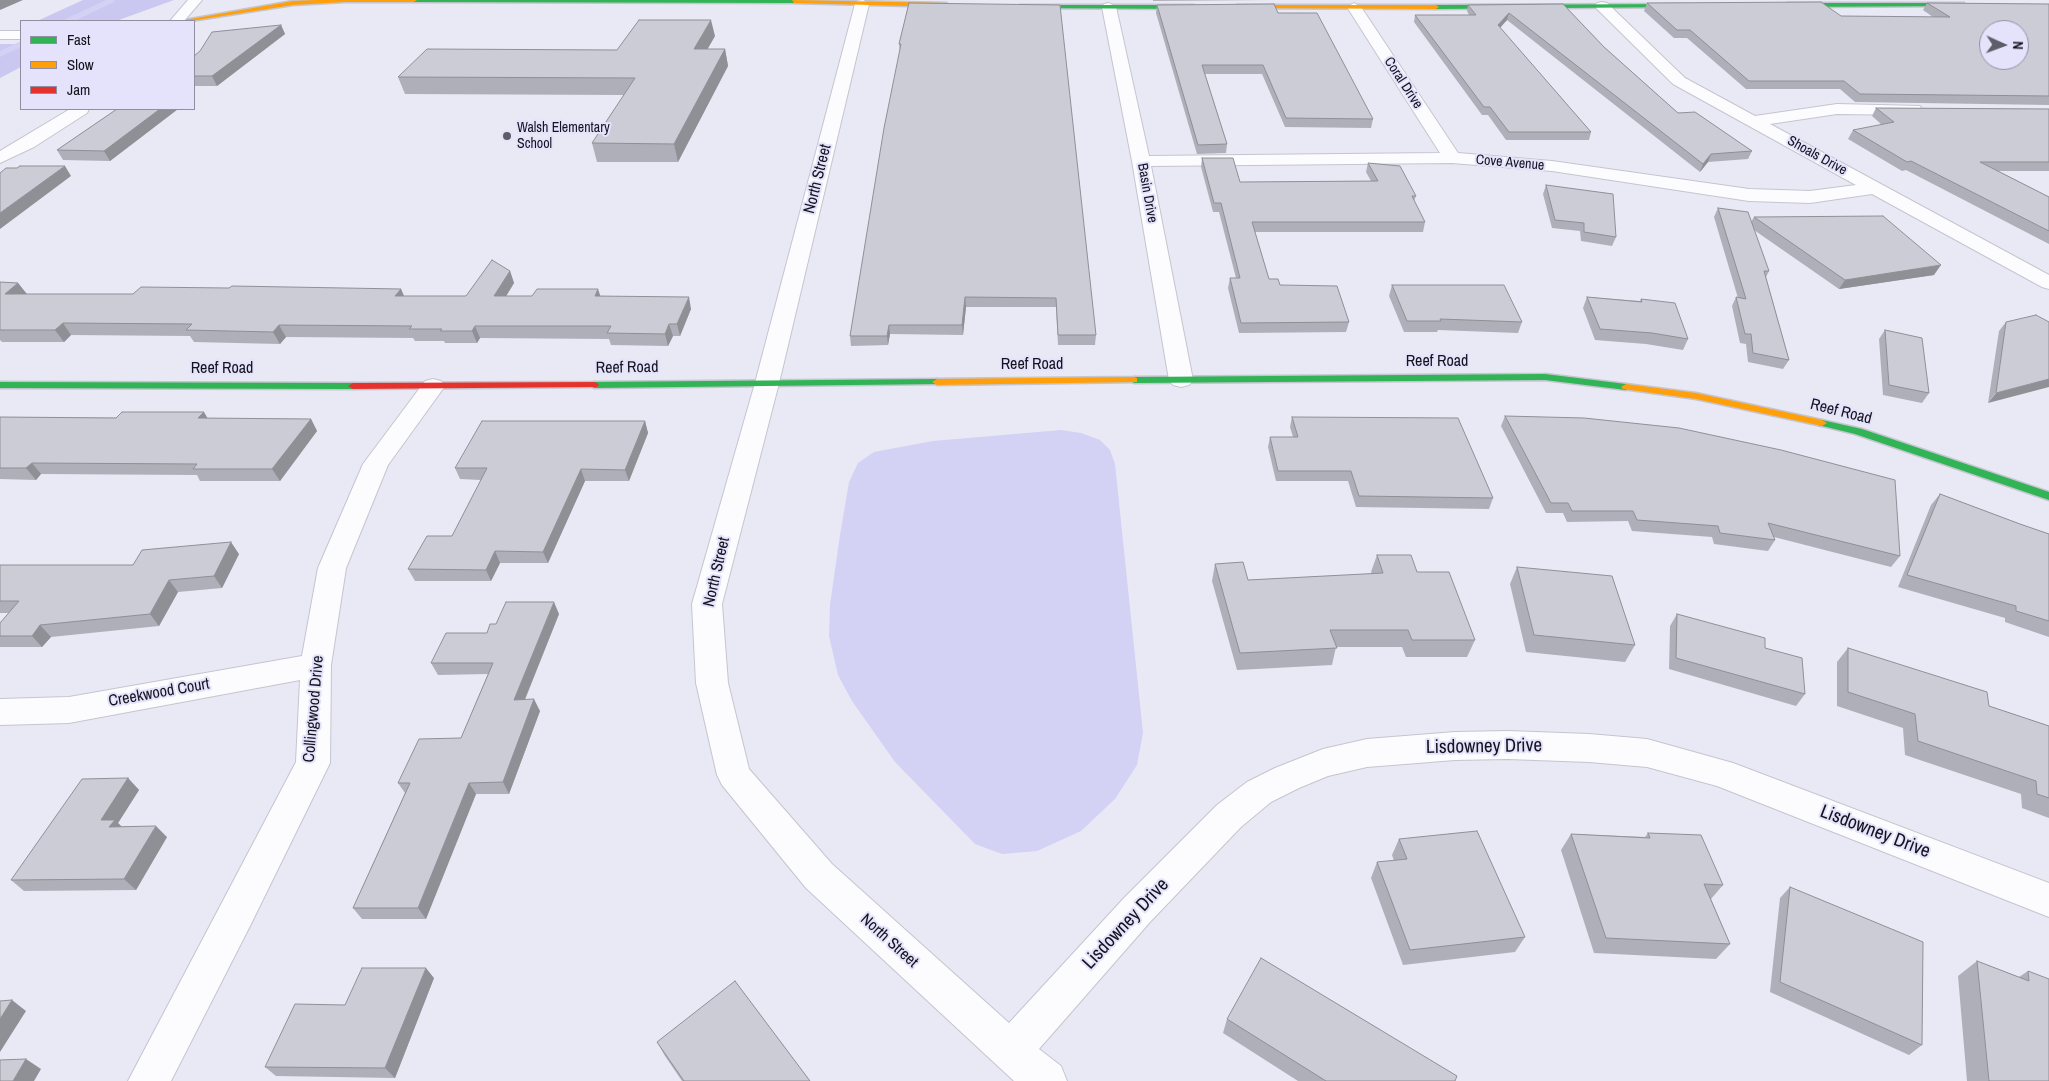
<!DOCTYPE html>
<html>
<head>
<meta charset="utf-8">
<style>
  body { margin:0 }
  #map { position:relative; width:2049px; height:1081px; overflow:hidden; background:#e9e9f5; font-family:"Archivo Narrow",sans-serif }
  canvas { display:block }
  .legend { position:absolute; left:20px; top:20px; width:175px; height:90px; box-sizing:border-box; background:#e4e3fb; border:1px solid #908fa2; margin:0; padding:6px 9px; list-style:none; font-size:15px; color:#13121d }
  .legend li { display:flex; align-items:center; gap:10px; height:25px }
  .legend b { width:25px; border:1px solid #908fa2 }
  .north { position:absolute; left:1979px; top:20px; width:50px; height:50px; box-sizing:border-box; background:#e4e3fb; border:1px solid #908fa2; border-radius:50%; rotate:92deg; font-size:14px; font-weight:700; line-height:20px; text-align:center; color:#13121d }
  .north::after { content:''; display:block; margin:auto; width:18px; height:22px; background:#5e5d69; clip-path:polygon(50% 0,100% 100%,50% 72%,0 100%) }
</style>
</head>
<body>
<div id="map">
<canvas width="2049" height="1081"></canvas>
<ul class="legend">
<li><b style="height:6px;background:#30b455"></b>Fast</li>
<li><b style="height:6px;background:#ff9f0a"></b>Slow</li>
<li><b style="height:6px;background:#e5322d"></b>Jam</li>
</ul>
<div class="north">N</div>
</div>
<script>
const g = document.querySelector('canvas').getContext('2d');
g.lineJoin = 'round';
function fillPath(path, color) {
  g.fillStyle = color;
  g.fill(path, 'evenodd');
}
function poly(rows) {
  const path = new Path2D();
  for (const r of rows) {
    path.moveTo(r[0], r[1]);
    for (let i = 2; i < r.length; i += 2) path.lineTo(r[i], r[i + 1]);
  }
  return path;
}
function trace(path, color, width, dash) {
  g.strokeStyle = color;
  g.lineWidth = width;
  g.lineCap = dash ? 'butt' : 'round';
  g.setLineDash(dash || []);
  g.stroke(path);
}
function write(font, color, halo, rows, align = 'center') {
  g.font = font + ' "Archivo Narrow",sans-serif';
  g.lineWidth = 4;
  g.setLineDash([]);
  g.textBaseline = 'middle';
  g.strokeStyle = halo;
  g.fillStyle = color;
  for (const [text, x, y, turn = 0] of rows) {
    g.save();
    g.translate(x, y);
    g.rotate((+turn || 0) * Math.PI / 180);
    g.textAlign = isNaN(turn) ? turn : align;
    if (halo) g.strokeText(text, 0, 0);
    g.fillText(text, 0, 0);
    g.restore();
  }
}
fillPath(poly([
  [83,0,174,0,116,21,37,21],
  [0,44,21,44,21,67,0,78]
]), '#cac7f0');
fillPath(poly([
  [1061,430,1081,433,1100,440,1110,450,1115,464,1143,733,1137,765,1115,799,1081,831,1037,851,1002,854,975,844,895,762,852,701,838,675,829,636,830,605,840,535,849,482,858,463,874,452,933,441]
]), '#d3d1f4');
trace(poly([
  [68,21,112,0],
  [0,54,21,44]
]), '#d3d1f4', 5.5);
const street = poly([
  [188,0,202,0,184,21,170,21,188,0],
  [863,0,869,4,779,383,722,604,728,683,749,769,832,864,1009,1023,1124,898,1217,805,1247,782,1275,768,1323,749,1367,739,1455,732,1508,731,1589,734,1647,739,1733,763,2049,883,2049,917,1717,786,1647,767,1589,762,1508,759,1455,760,1367,767,1328,776,1299,788,1271,802,1241,827,1150,922,1039,1049,1061,1066,1067,1081,1014,1081,806,888,722,785,717,775,696,683,692,604,755,383,855,4,857,1,863,0],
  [1602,2,1607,3,1685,78,1755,116,1837,104,1920,106,1922,110,1920,114,1914,115,1837,114,1770,124,2049,275,2049,289,2042,287,1872,194,1810,203,1749,201,1552,171,1452,163,1151,166,1193,380,1189,385,1181,387,1173,385,1169,380,1132,161,1102,7,1104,4,1109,3,1116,7,1149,156,1440,153,1347,7,1354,3,1361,7,1458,153,1552,161,1749,189,1810,191,1856,185,1673,84,1597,9,1595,6,1597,3,1602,2],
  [0,31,21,31,21,39,0,39,0,31],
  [70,109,89,109,87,113,34,147,0,163,0,151,70,109],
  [433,379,441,381,445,386,388,465,346,568,331,665,330,763,250,926,171,1081,128,1081,296,762,300,680,69,723,0,725,0,699,69,697,302,656,318,568,363,464,425,381,433,379]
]);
const fast = poly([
  [411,0,796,0,797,1,794,3,414,2,411,0],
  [1964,3,1966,6,1787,7,1784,5,1787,3,1964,3],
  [1684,4,1686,7,1436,9,1433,7,1436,5,1684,4],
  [1020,5,1194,5,1197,7,1194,9,1022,8,1020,5],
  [1545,374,1626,384,1631,387,1626,390,1545,380,1134,383,1129,380,1134,377,1545,374],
  [937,379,942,382,940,384,594,388,589,385,594,382,937,379],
  [0,382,353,383,358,386,353,389,0,388,0,382],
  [1822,420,1862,429,2049,492,2049,500,1855,434,1818,425,1817,423,1818,421,1822,420]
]);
const slow = poly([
  [316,0,417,0,414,2,345,2,293,5,191,21,179,21,293,1,316,0],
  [792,0,946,3,949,5,946,7,794,3,792,0],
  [1237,5,1436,5,1439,7,1436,9,1235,8,1237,5],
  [1134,377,1137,378,1137,382,937,385,932,382,937,379,1134,377],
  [1626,384,1696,393,1822,420,1827,423,1822,426,1696,399,1623,389,1621,387,1626,384]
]);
const jam = poly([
  [594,382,597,383,599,385,597,387,353,389,348,386,353,383,594,382]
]);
trace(street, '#c5c5d0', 2);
trace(fast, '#c5c5d0', 3);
trace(slow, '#c5c5d0', 3);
trace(jam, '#c5c5d0', 3);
fillPath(street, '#fcfcfe');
fillPath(fast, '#30b455');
fillPath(slow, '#ff9f0a');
fillPath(jam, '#e5322d');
fillPath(poly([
  [1153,0,1268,0,1153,1],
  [909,3,1096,335,1095,345,1058,345,1056,307,966,307,963,335,890,334,888,345,851,346,850,336,900,52,899,44],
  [1647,3,1841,16,1933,17,1923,10,1927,3,2049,4,2049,105,1855,102,1840,89,1746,89,1687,38,1674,38,1644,11],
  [1563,4,1604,47,1678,113,1752,151,1748,159,1708,162,1700,172,1507,20,1500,28,1591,132,1589,140,1506,140,1488,115,1482,115,1414,22,1415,15,1469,15,1467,11,1468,5],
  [1157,5,1278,13,1373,119,1371,128,1285,127,1262,74,1205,74,1227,144,1226,153,1197,154,1156,13],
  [281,25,285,34,217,86,194,86,194,56],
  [715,36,707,49,725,49,728,66,678,162,597,162,592,143,624,95,405,94,398,77,617,50],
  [1876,108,2049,109,2049,171,1998,171,2049,197,2049,244,1906,170,1902,171,1848,139,1853,130,1882,125,1872,116],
  [117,109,178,109,110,161,63,160,57,150],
  [1202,158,1240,182,1371,181,1366,172,1368,163,1416,196,1414,201,1425,222,1423,232,1255,232,1269,279,1280,285,1349,322,1346,332,1239,333,1228,288,1230,278,1236,278,1219,212,1213,212,1201,167],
  [1546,185,1616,237,1612,246,1581,241,1580,231,1552,228,1543,194],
  [1718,208,1751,222,1754,217,1934,275,1839,289,1754,230,1769,271,1766,277,1789,360,1783,369,1748,362,1746,344,1740,343,1732,306,1736,297,1738,298,1714,217],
  [510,271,514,283,506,296,600,296,691,309,680,336,673,336,668,346,611,345,609,339,480,338,477,343,445,343,444,341,415,341,413,338,286,337,280,344,194,342,190,336,71,335,64,342,2,342,0,340,0,282,18,283,26,294,133,294,401,289,404,296,466,296],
  [1392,285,1522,322,1518,333,1438,330,1437,332,1404,332,1389,296],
  [1587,297,1640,301,1641,299,1688,339,1683,350,1646,344,1595,340,1583,308],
  [2006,322,2049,322,1988,403,1999,331],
  [1885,330,1929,393,1922,403,1883,395,1879,339],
  [1505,416,1900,556,1891,567,1774,537,1775,540,1768,551,1714,544,1712,537,1632,531,1628,521,1567,522,1563,513,1546,513,1501,426],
  [0,417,311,419,317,431,280,481,200,481,197,475,41,474,36,480,0,479],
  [1292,417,1493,498,1489,509,1356,507,1348,481,1276,481,1268,447,1270,437,1293,437,1290,427],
  [645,421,648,433,629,481,585,481,548,563,500,563,491,581,415,581,408,569,452,536,481,480,460,479,455,468],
  [1940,494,2020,524,2049,534,2049,637,2005,622,2005,618,1898,587,1931,505],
  [239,554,222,588,178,592,159,626,51,637,42,647,0,647,0,623,9,613,0,613,0,565,133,565],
  [1377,555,1417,572,1475,640,1467,657,1406,657,1402,647,1336,647,1332,665,1237,670,1212,581,1215,564,1248,580,1372,574,1371,572],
  [1517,567,1635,645,1625,662,1526,652,1510,584],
  [559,614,525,700,540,711,509,794,476,794,426,919,362,919,353,908,405,793,398,783,461,738,488,674,438,675,431,663,487,633,496,624],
  [1677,614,1765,648,1805,694,1796,706,1669,669,1670,626],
  [1848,648,1989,706,2049,726,2049,818,2022,808,2021,794,1905,755,1903,728,1837,706,1837,662],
  [128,778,139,790,118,823,122,827,167,837,136,890,24,891,11,880],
  [1648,833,1723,885,1711,899,1730,944,1716,959,1594,953,1561,850,1571,834,1645,837],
  [1399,839,1525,937,1515,952,1403,965,1371,878,1377,862,1394,861,1392,855],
  [1790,887,1922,1045,1909,1055,1770,992,1780,898],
  [1977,961,2019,977,2028,971,2049,1081,1967,1081,1958,976],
  [434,978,395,1078,276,1076,265,1067],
  [1227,1019,1455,1081,1298,1081,1223,1033],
  [657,1042,810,1081,682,1081,665,1056]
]), '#afafb9');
fillPath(poly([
  [0,0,23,0,0,10],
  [1509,13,1507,20,1496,32,1498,25],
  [711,20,715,36,698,66,694,49],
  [281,25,285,34,217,86,212,76],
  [725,49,728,66,678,162,674,144],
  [160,109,178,109,110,161,104,151],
  [1711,154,1708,162,1700,172,1703,164],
  [65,166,71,176,0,229,0,213],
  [1941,265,1934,275,1839,289,1845,280],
  [510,271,514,283,499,308,494,296],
  [18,283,27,294,5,294],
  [401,289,406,301,395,296],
  [598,289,602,301,595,296],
  [689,297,691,309,680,336,677,324],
  [965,297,966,307,963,335,962,325],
  [63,323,71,335,64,342,55,330],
  [669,324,673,336,668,346,665,334],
  [279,325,286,337,280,344,273,332],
  [889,325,890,334,888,345,887,336],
  [475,326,480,338,477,343,472,331],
  [2049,379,2049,387,1988,403,1996,393],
  [204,412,211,424,198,418],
  [311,419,317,431,280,481,272,469],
  [645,421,648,433,629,481,625,470],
  [32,463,41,474,36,480,26,468],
  [581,469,585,481,548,563,543,552],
  [231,542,239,554,222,588,214,576],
  [495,551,500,563,491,581,486,570],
  [169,580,178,592,159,626,150,614],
  [554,602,559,614,520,711,514,700],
  [40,625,51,637,42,647,32,636],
  [534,699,540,711,509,794,503,782],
  [128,778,139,790,118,823,126,831,112,831,101,820],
  [469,783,476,794,426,919,418,908],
  [156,826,167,837,136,890,124,879],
  [426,968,434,978,395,1078,385,1068],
  [12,1000,26,1011,0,1052,0,1019],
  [26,1059,41,1069,34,1081,13,1081]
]), '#8f8f96');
const building = poly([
  [1821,2,1841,16,1950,17,1927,3,2049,4,2049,96,1860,94,1844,81,1749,81,1690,30,1677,30,1647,3,1821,2],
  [1989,30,2019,30,2019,60,1989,60,1989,30],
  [909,3,1060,5,1096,335,1058,335,1056,298,965,297,962,325,889,325,887,336,850,336,884,128,901,44,899,44,909,3],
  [1274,4,1278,13,1317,13,1373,119,1286,118,1263,65,1202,65,1227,144,1198,145,1157,5,1274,4],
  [1563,4,1604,47,1678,113,1695,112,1752,151,1711,154,1703,164,1509,13,1498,25,1591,132,1509,132,1490,107,1484,107,1415,15,1476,15,1468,5,1563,4],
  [639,20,711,20,694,49,725,49,674,144,592,143,635,78,398,77,427,49,617,50,639,20],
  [281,25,212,76,194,76,194,56,200,51,212,32,281,25],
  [1876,108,2049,109,2049,162,1980,162,2049,197,2049,231,1911,161,1907,162,1853,130,1894,122,1876,108],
  [117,109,160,109,104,151,57,150,117,109],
  [1202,158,1233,158,1240,182,1378,181,1368,163,1400,166,1416,196,1412,196,1425,222,1252,222,1269,279,1278,279,1280,285,1337,286,1349,322,1241,323,1230,278,1240,278,1221,203,1214,203,1202,158],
  [20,166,65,166,0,213,0,173,6,168,17,168,20,166],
  [1546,185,1613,194,1616,237,1584,232,1584,223,1555,220,1546,185],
  [1718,208,1748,212,1769,271,1764,271,1789,360,1753,353,1751,334,1745,334,1736,297,1746,299,1718,208],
  [1883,216,1941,265,1845,280,1754,217,1883,216],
  [492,260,510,271,494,296,532,296,537,289,598,289,595,296,689,297,677,324,669,324,665,334,607,333,611,326,475,326,472,331,440,331,442,329,409,329,412,326,279,325,273,332,186,330,192,324,63,323,55,330,0,330,0,282,18,283,5,294,133,294,141,287,229,288,232,286,401,289,395,296,466,296,492,260],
  [1392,285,1504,285,1522,322,1440,319,1441,321,1407,321,1392,285],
  [1587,297,1642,302,1641,299,1675,303,1688,339,1652,333,1600,329,1587,297],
  [2036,315,2049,322,2049,379,1996,393,2006,322,2036,315],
  [1885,330,1922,338,1929,393,1889,385,1885,330],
  [122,412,204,412,198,418,311,419,272,469,193,469,197,464,32,463,26,468,0,468,0,417,116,418,122,412],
  [1505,416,1584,418,1679,428,1781,450,1895,480,1900,556,1768,523,1775,540,1720,533,1718,526,1637,520,1633,511,1572,511,1568,503,1551,503,1505,416],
  [1292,417,1458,418,1493,498,1359,496,1351,471,1278,471,1270,437,1298,437,1292,417],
  [482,421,645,421,625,470,581,469,543,552,495,551,486,570,408,569,427,536,452,536,487,468,455,468,482,421],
  [1940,494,2020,524,2049,534,2049,621,2016,611,2016,606,1907,575,1940,494],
  [231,542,214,576,169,580,150,614,40,625,32,636,0,636,0,623,19,601,0,601,0,565,133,565,142,550,231,542],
  [1377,555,1411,555,1417,572,1449,572,1475,640,1412,640,1408,630,1330,630,1337,648,1240,653,1215,564,1243,562,1248,580,1383,573,1377,555],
  [1517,567,1612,576,1635,645,1534,635,1517,567],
  [506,602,554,602,514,700,534,699,503,782,469,783,418,908,353,908,410,783,398,783,419,739,461,738,493,663,431,663,446,633,487,633,490,624,496,624,506,602],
  [1677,614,1765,638,1765,648,1802,658,1805,694,1676,658,1677,614],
  [1848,648,1987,692,1989,706,2049,726,2049,798,2037,794,2036,781,1918,741,1915,714,1848,692,1848,648],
  [128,778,101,820,115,820,109,827,156,826,124,879,11,880,82,779,128,778],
  [1477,831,1525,937,1410,950,1377,862,1407,859,1399,839,1477,831],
  [1648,833,1701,835,1723,885,1704,884,1730,944,1606,938,1571,834,1650,838,1648,833],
  [1790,887,1923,942,1922,1045,1780,982,1790,887],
  [1261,958,1457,1076,1455,1081,1326,1081,1227,1019,1261,958],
  [1977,961,2029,981,2028,971,2049,979,2049,1081,1989,1081,1977,961],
  [362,968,426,968,385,1068,265,1067,295,1004,345,1005,362,968],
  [735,981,810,1081,684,1081,657,1042,735,981],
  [12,1000,0,1019,0,1001,12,1000],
  [26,1059,13,1081,0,1081,0,1060,26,1059]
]);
fillPath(building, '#ccccd7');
trace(building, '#8f8f96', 1);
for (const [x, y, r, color] of [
  [507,136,5,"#5e5d69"]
]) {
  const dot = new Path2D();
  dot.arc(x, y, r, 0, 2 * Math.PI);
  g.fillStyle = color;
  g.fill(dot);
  trace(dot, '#e4e3fb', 2);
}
write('14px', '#13121d', '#e4e3fb', [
  ["Coral Drive",1403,83,57],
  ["Shoals Drive",1817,156,29],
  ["Cove Avenue",1510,163,5],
  ["Basin Drive",1147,193,80]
]);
write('14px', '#13121d', '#e4e3fb', [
  ["Walsh Elementary",517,128],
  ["School",517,144]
], 'left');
write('16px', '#13121d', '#e4e3fb', [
  ["North Street",818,179,-76],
  ["Reef Road",1437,362],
  ["Reef Road",1032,365],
  ["Reef Road",627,368,-1],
  ["Reef Road",222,369],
  ["Reef Road",1841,412,14],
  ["North Street",717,572,-77],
  ["Creekwood Court",159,693,-10],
  ["Collingwood Drive",314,709,-85],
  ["North Street",889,941,42]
]);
write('19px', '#13121d', '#e4e3fb', [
  ["Lisdowney Drive",1484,747,-1],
  ["Lisdowney Drive",1875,832,21],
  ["Lisdowney Drive",1126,924,-47]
]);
</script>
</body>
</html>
